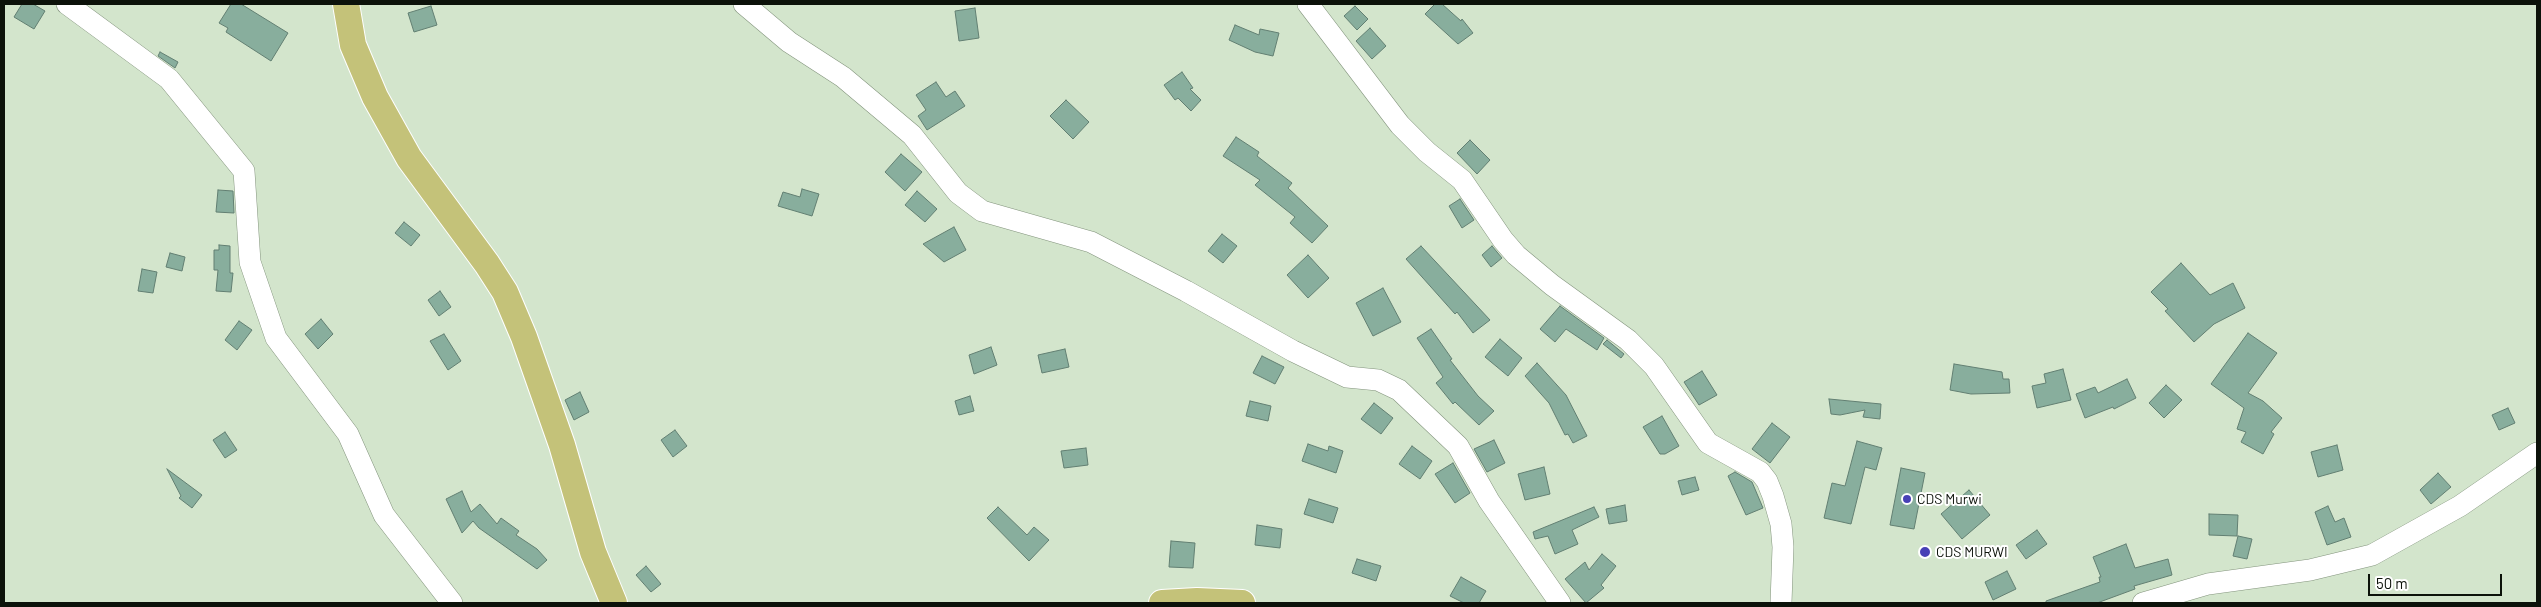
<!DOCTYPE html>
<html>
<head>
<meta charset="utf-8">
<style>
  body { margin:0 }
  #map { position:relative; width:2541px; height:607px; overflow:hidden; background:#d3e5cc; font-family:Barlow,sans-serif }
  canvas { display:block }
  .frame { position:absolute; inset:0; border:5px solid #0c120a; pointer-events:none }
  .scale { position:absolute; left:2368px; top:574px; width:134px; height:22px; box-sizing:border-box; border:2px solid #0c120a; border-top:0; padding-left:6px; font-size:15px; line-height:18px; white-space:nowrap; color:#0c120a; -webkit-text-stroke:4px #fff; paint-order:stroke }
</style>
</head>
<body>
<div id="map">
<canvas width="2541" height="607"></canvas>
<div class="frame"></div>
<div class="scale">50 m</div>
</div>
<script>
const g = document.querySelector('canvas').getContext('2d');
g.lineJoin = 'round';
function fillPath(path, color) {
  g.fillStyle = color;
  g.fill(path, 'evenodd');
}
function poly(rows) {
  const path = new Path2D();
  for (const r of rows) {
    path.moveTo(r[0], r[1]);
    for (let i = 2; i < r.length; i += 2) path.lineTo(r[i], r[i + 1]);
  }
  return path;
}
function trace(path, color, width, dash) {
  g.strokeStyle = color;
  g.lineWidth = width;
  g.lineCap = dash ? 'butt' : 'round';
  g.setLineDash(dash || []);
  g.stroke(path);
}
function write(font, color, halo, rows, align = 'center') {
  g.font = font + ' Barlow,sans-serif';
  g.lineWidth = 4;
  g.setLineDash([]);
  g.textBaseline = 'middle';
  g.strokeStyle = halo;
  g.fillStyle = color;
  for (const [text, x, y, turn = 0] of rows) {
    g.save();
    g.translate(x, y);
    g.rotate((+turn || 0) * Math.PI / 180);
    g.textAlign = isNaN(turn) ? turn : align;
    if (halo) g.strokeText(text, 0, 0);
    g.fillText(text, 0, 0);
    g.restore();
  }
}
const building = poly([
  [22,4,33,4,45,11,34,29,14,17,22,4],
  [231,4,241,4,288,33,271,61,226,32,228,28,219,23,231,4],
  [1435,4,1442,4,1461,21,1462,19,1473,33,1458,44,1425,14,1435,4],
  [431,6,437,25,414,32,408,13,431,6],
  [1355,6,1368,19,1357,30,1344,16,1355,6],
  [975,8,979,38,959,41,955,11,975,8],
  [1235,25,1259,35,1260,29,1279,33,1273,56,1255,52,1229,40,1235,25],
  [1370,28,1386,46,1372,59,1356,41,1370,28],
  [160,52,178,62,175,68,158,56,160,52],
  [1182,72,1193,88,1190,89,1201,100,1191,111,1178,98,1175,100,1164,85,1182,72],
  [936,82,946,97,955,91,965,106,927,130,918,116,926,110,916,95,936,82],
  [1066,100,1089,122,1073,139,1050,116,1066,100],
  [1236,137,1259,152,1257,156,1292,183,1288,188,1328,226,1312,243,1290,223,1295,217,1255,185,1260,180,1223,156,1236,137],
  [1470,140,1490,160,1477,174,1457,153,1470,140],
  [901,154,922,172,905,191,885,172,901,154],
  [802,189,819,194,812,216,778,206,783,192,800,197,802,189],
  [218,190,233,191,234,213,216,212,218,190],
  [917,191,937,209,925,222,905,205,917,191],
  [1460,199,1474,220,1462,228,1449,206,1460,199],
  [404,222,420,235,411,246,395,233,404,222],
  [954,227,966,250,944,262,923,244,954,227],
  [1222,234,1237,246,1223,263,1208,251,1222,234],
  [219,245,230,246,230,273,233,273,231,292,216,291,218,270,214,270,214,250,219,250,219,245],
  [1421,246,1490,320,1473,333,1457,312,1455,314,1406,259,1421,246],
  [1492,246,1502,258,1491,267,1482,255,1492,246],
  [170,253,185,257,182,271,166,267,170,253],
  [1308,255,1329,278,1308,298,1287,275,1308,255],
  [2181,263,2210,295,2233,283,2245,308,2214,324,2194,342,2165,311,2168,309,2151,292,2181,263],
  [142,269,157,272,153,293,138,291,142,269],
  [1383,288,1401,322,1373,336,1356,303,1383,288],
  [440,291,451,307,439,316,428,300,440,291],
  [1560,306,1604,338,1597,350,1566,329,1555,342,1540,329,1560,306],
  [321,319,333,334,318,349,305,334,321,319],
  [239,321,252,330,237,350,225,340,239,321],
  [1431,329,1452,359,1450,360,1478,396,1494,411,1479,425,1455,402,1453,404,1436,383,1443,377,1417,338,1431,329],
  [2248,333,2277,353,2248,393,2263,401,2282,418,2271,432,2274,434,2263,454,2241,442,2246,432,2237,429,2244,408,2211,384,2248,333],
  [444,334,461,361,448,370,430,341,444,334],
  [1500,339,1522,358,1508,376,1485,357,1500,339],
  [1607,340,1624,354,1621,358,1603,344,1607,340],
  [991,347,997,365,974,374,969,355,991,347],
  [1065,349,1069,367,1042,373,1038,355,1065,349],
  [1262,356,1284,367,1275,384,1253,373,1262,356],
  [1537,363,1566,395,1587,436,1573,443,1568,434,1565,435,1549,403,1525,376,1537,363],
  [1954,364,2002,372,2003,379,2009,379,2010,393,1971,394,1950,390,1954,364],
  [2063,369,2071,400,2037,408,2032,386,2046,383,2044,374,2063,369],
  [1702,371,1717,395,1699,405,1684,382,1702,371],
  [2127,379,2136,398,2114,409,2113,407,2085,418,2076,394,2095,387,2098,393,2127,379],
  [2166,385,2182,400,2164,418,2149,403,2166,385],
  [580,392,589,412,574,420,565,400,580,392],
  [970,396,974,411,959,415,955,401,970,396],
  [1829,399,1881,404,1880,419,1863,417,1865,410,1840,415,1831,414,1829,399],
  [1250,401,1271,406,1268,421,1246,416,1250,401],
  [1374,403,1393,418,1381,434,1361,419,1374,403],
  [2508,408,2515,423,2499,430,2492,415,2508,408],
  [1662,416,1679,446,1665,454,1660,454,1643,427,1662,416],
  [1772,423,1790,437,1770,463,1752,449,1772,423],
  [675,430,687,446,673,457,661,440,675,430],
  [225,432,237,450,225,458,213,440,225,432],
  [1494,440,1505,463,1487,472,1474,449,1494,440],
  [1857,441,1882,448,1876,470,1865,467,1851,524,1824,518,1832,483,1845,486,1857,441],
  [1308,444,1328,451,1329,446,1343,451,1336,473,1302,461,1308,444],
  [2337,445,2343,470,2318,477,2311,452,2337,445],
  [1412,446,1432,461,1420,479,1399,464,1412,446],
  [1086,448,1088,465,1064,468,1061,451,1086,448],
  [1453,463,1470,493,1455,503,1435,474,1453,463],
  [1544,467,1550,494,1525,500,1518,474,1544,467],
  [1901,468,1925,473,1914,529,1890,525,1901,468],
  [167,469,202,495,192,508,179,498,181,496,167,469],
  [1735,472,1752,482,1763,508,1746,515,1728,476,1735,472],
  [2438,473,2451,487,2431,504,2420,490,2438,473],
  [1695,477,1699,490,1682,495,1678,481,1695,477],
  [1969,490,1990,515,1962,539,1941,514,1969,490],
  [462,491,471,512,480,504,497,524,501,518,519,531,516,535,537,549,547,560,537,569,479,528,473,521,462,533,446,499,462,491],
  [1309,499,1338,508,1333,523,1304,514,1309,499],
  [1625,505,1627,521,1609,524,1606,509,1625,505],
  [2328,506,2335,522,2344,518,2351,537,2327,545,2315,512,2328,506],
  [998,507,1027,535,1034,527,1049,540,1029,561,987,518,998,507],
  [1594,507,1599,517,1572,530,1578,544,1555,554,1548,536,1535,539,1533,532,1594,507],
  [2209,514,2238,515,2237,536,2209,535,2209,514],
  [1257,525,1282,529,1280,548,1255,545,1257,525],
  [2037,530,2047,544,2026,559,2016,545,2037,530],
  [2238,536,2252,539,2247,559,2233,556,2238,536],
  [1171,541,1195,543,1193,568,1169,567,1171,541],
  [2126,544,2135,568,2168,559,2172,575,2134,586,2135,589,2097,603,2046,603,2046,601,2100,582,2099,577,2101,577,2093,557,2126,544],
  [1602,554,1616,566,1601,585,1604,588,1586,603,1565,579,1585,562,1589,570,1602,554],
  [1357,559,1381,566,1376,581,1352,573,1357,559],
  [646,566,661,584,651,592,636,575,646,566],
  [2007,571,2016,589,1993,600,1985,582,2007,571],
  [1461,577,1486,591,1479,603,1464,603,1450,596,1461,577]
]);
fillPath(building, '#88ae9d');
trace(building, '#627f72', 1);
const minor = poly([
  [67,4,169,79,244,171,250,262,276,338,348,434,384,515,452,603],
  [744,4,789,42,843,77,912,135,958,193,982,211,1091,242,1186,291,1293,351,1347,377,1378,380,1399,390,1458,446,1489,501,1560,603],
  [1308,4,1400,125,1427,152,1462,180,1503,240,1516,255,1552,285,1628,340,1654,366,1708,443,1760,472,1767,481,1773,496,1781,524,1783,547,1781,603],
  [2143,603,2208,584,2310,570,2372,555,2460,506,2537,453]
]);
const major = poly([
  [346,4,353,45,375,97,409,158,487,264,505,292,524,337,562,445,593,552,614,603],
  [1162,603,1197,601,1242,603]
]);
trace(minor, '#83947d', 22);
trace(major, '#fff', 28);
trace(minor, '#fff', 21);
trace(major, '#c4c279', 26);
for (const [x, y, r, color] of [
  [1907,499,5,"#4840b6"],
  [1925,552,6,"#4840b6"]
]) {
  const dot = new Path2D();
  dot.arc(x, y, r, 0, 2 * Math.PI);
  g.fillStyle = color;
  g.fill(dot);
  trace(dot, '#fff', 2);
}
write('14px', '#0c120a', '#fff', [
  ["CDS Murwi",1917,499],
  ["CDS MURWI",1936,552]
], 'left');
</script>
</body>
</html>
